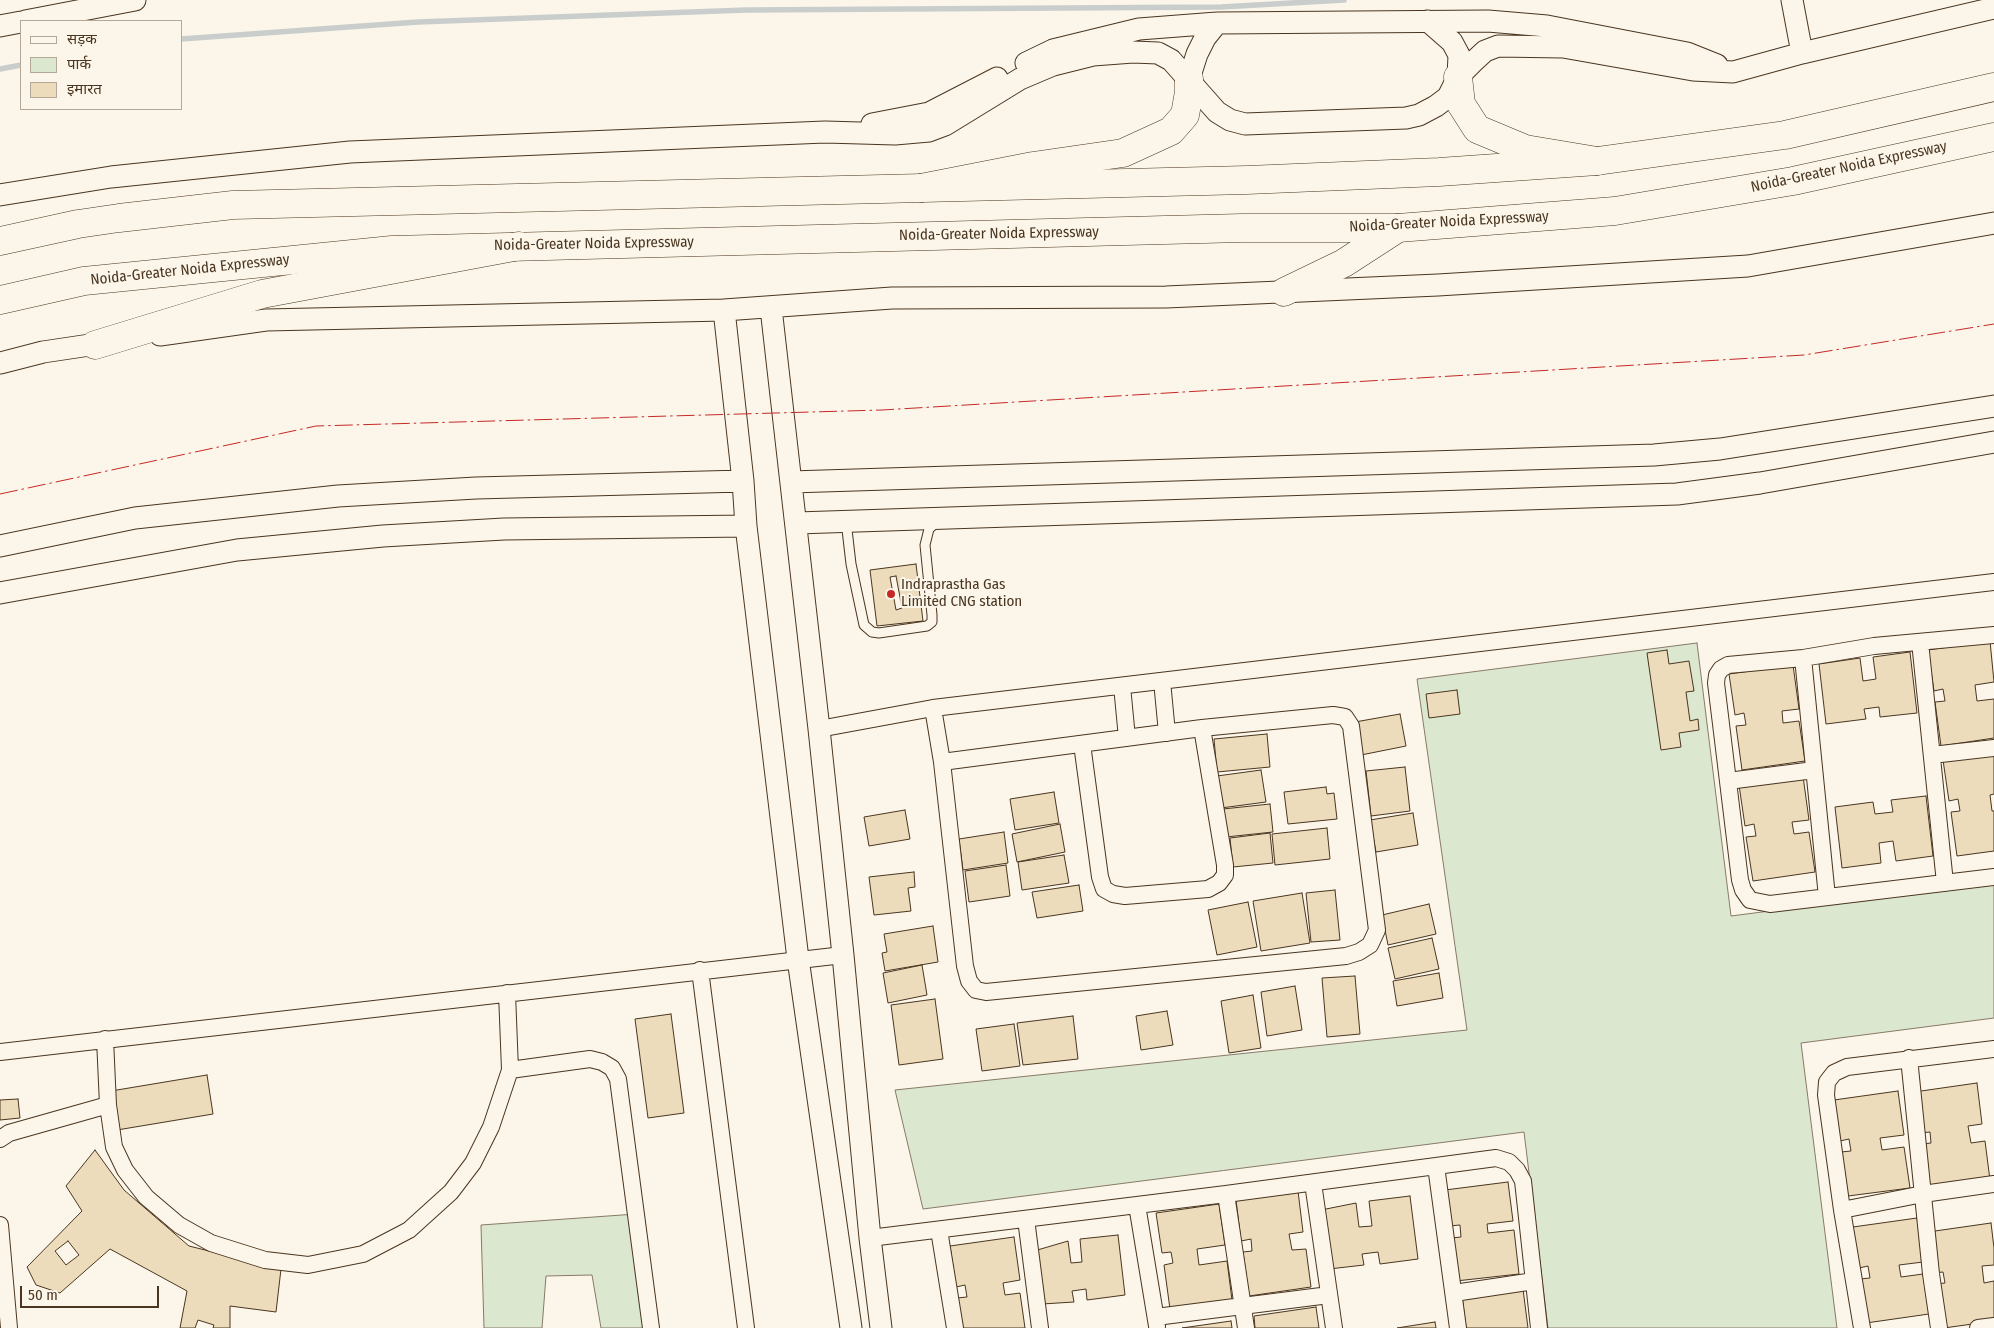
<!DOCTYPE html>
<html>
<head>
<meta charset="utf-8">
<style>
  body { margin:0 }
  #map { position:relative; width:1994px; height:1328px; overflow:hidden; background:#fbf6e9; font-family:"Fira Sans Condensed","Noto Sans Devanagari",sans-serif }
  canvas { display:block }
  .legend { position:absolute; left:20px; top:20px; width:162px; height:90px; box-sizing:border-box; background:#fbf6e9; border:1px solid #b4a999; margin:0; padding:6px 9px; list-style:none; font-size:15px; color:#4a3520 }
  .legend li { display:flex; align-items:center; gap:10px; height:25px }
  .legend b { width:25px; border:1px solid #b4a999 }
  .scale { position:absolute; left:20px; top:1286px; width:139px; height:22px; box-sizing:border-box; border:2px solid #4a3520; border-top:0; padding-left:6px; font-size:15px; line-height:18px; white-space:nowrap; color:#4a3520; -webkit-text-stroke:4px #fbf6e9; paint-order:stroke }
</style>
</head>
<body>
<div id="map">
<canvas width="1994" height="1328"></canvas>
<ul class="legend">
<li><b style="height:6px;background:#fbf6e9"></b>सड़क</li>
<li><b style="height:14px;background:#dce7d0"></b>पार्क</li>
<li><b style="height:14px;background:#ecdcbc"></b>इमारत</li>
</ul>
<div class="scale">50 m</div>
</div>
<script>
const g = document.querySelector('canvas').getContext('2d');
g.lineJoin = 'round';
function fillPath(path, color) {
  g.fillStyle = color;
  g.fill(path, 'evenodd');
}
function poly(rows) {
  const path = new Path2D();
  for (const r of rows) {
    path.moveTo(r[0], r[1]);
    for (let i = 2; i < r.length; i += 2) path.lineTo(r[i], r[i + 1]);
  }
  return path;
}
function trace(path, color, width, dash) {
  g.strokeStyle = color;
  g.lineWidth = width;
  g.lineCap = dash ? 'butt' : 'round';
  g.setLineDash(dash || []);
  g.stroke(path);
}
function write(font, color, halo, rows, align = 'center') {
  g.font = font + ' "Fira Sans Condensed",sans-serif';
  g.lineWidth = 4;
  g.setLineDash([]);
  g.textBaseline = 'middle';
  g.strokeStyle = halo;
  g.fillStyle = color;
  for (const [text, x, y, turn = 0] of rows) {
    g.save();
    g.translate(x, y);
    g.rotate((+turn || 0) * Math.PI / 180);
    g.textAlign = isNaN(turn) ? turn : align;
    if (halo) g.strokeText(text, 0, 0);
    g.fillText(text, 0, 0);
    g.restore();
  }
}
const green = poly([
  [1697,643,1731,916,1994,882,1994,1018,1801,1043,1837,1328,1548,1328,1524,1132,923,1209,895,1090,1467,1030,1417,679,1697,643],
  [636,1214,651,1328,601,1328,592,1275,546,1276,542,1328,484,1328,481,1225,636,1214]
]);
fillPath(green, '#dce7d0');
trace(green, '#887966', 1);
trace(poly([
  [181,39,418,22,746,10,1221,7,1344,0],
  [0,69,21,65]
]), '#c9cecd', 5.5);
const building = poly([
  [916,564,923,621,877,626,870,570,916,564],
  [896,576,902,608,896,610,890,577,896,576],
  [1990,641,1994,682,1975,685,1977,701,1994,699,1994,738,1941,746,1935,702,1945,701,1943,689,1934,691,1928,650,1990,641],
  [1667,650,1669,664,1689,661,1694,691,1686,692,1690,721,1698,719,1699,730,1679,733,1681,747,1661,750,1647,653,1667,650],
  [1910,652,1917,713,1880,717,1879,707,1864,709,1866,719,1826,724,1819,664,1860,658,1863,681,1876,679,1873,657,1910,652],
  [1793,665,1799,709,1782,711,1783,723,1799,721,1805,761,1742,770,1736,726,1746,725,1744,713,1735,715,1729,674,1793,665],
  [1457,690,1460,714,1429,718,1426,694,1457,690],
  [1400,714,1406,746,1361,755,1355,722,1400,714],
  [1267,734,1270,767,1217,772,1214,739,1267,734],
  [1994,753,1994,794,1990,795,1992,811,1994,811,1994,851,1957,856,1951,812,1960,811,1958,799,1949,801,1943,760,1994,753],
  [1405,767,1410,811,1371,816,1366,771,1405,767],
  [1261,770,1266,802,1221,808,1217,776,1261,770],
  [1803,776,1809,820,1792,822,1794,834,1809,832,1815,872,1753,881,1746,837,1756,836,1754,824,1745,826,1739,785,1803,776],
  [1326,787,1327,794,1334,793,1337,819,1288,824,1284,792,1326,787],
  [1054,792,1059,823,1015,830,1010,799,1054,792],
  [1926,796,1933,856,1896,861,1893,841,1879,843,1881,863,1842,868,1835,807,1873,802,1875,814,1893,812,1891,800,1926,796],
  [1270,804,1273,832,1226,837,1223,809,1270,804],
  [905,810,910,839,869,846,864,817,905,810],
  [1413,813,1418,845,1376,852,1370,820,1413,813],
  [1060,824,1065,852,1017,862,1012,834,1060,824],
  [1327,828,1330,859,1275,865,1272,834,1327,828],
  [1004,832,1008,863,963,870,959,839,1004,832],
  [1270,833,1273,863,1233,867,1230,838,1270,833],
  [1064,855,1069,883,1022,890,1018,862,1064,855],
  [1006,865,1010,896,969,902,965,871,1006,865],
  [914,872,915,887,908,888,911,911,874,915,869,877,914,872],
  [1079,885,1083,911,1037,918,1032,892,1079,885],
  [1335,890,1340,940,1311,942,1306,893,1335,890],
  [1302,893,1310,943,1261,951,1253,901,1302,893],
  [1248,902,1257,947,1217,955,1208,910,1248,902],
  [1429,904,1436,934,1388,945,1382,915,1429,904],
  [933,926,938,962,885,971,882,953,887,952,884,934,933,926],
  [1432,938,1439,969,1395,979,1388,948,1432,938],
  [922,965,927,995,888,1003,883,973,922,965],
  [1439,973,1443,998,1397,1006,1393,981,1439,973],
  [1355,976,1360,1034,1327,1037,1322,978,1355,976],
  [1295,986,1302,1030,1267,1036,1261,992,1295,986],
  [1253,995,1261,1048,1229,1053,1221,1001,1253,995],
  [935,999,943,1059,899,1065,891,1005,935,999],
  [1167,1011,1173,1045,1141,1050,1136,1016,1167,1011],
  [671,1014,684,1113,648,1118,635,1019,671,1014],
  [1073,1016,1078,1059,1023,1065,1017,1023,1073,1016],
  [1014,1024,1020,1066,982,1071,976,1029,1014,1024],
  [207,1075,213,1114,117,1130,111,1091,207,1075],
  [1977,1083,1982,1124,1968,1126,1971,1143,1985,1141,1990,1180,1928,1188,1922,1144,1931,1143,1930,1132,1920,1133,1914,1092,1977,1083],
  [1898,1091,1904,1135,1880,1138,1882,1150,1904,1147,1910,1188,1848,1196,1841,1152,1851,1151,1849,1139,1840,1141,1834,1100,1898,1091],
  [18,1099,20,1118,0,1120,0,1100,18,1099],
  [95,1150,124,1190,189,1246,281,1269,276,1312,230,1306,230,1328,213,1328,214,1325,198,1320,195,1328,180,1328,187,1291,110,1249,60,1293,36,1285,27,1267,82,1211,66,1186,95,1150],
  [68,1241,79,1255,66,1265,55,1251,68,1241],
  [1508,1182,1513,1221,1487,1224,1488,1233,1514,1230,1519,1274,1456,1281,1451,1238,1461,1237,1460,1225,1449,1226,1445,1190,1508,1182],
  [1298,1191,1303,1232,1289,1234,1292,1250,1306,1249,1311,1287,1249,1296,1243,1252,1252,1251,1251,1239,1241,1241,1236,1200,1298,1191],
  [1410,1196,1418,1259,1380,1264,1378,1252,1362,1254,1364,1265,1329,1269,1321,1210,1356,1203,1359,1227,1372,1226,1369,1201,1410,1196],
  [1219,1204,1225,1245,1197,1249,1199,1265,1227,1261,1232,1300,1170,1309,1164,1265,1173,1263,1171,1252,1162,1253,1156,1213,1219,1204],
  [1917,1218,1923,1262,1899,1265,1901,1277,1923,1274,1929,1314,1866,1323,1860,1279,1870,1278,1868,1266,1859,1268,1853,1227,1917,1218],
  [1991,1223,1994,1248,1994,1265,1982,1266,1984,1283,1994,1281,1994,1321,1944,1328,1935,1284,1945,1283,1943,1272,1934,1273,1928,1232,1991,1223],
  [1118,1235,1125,1295,1087,1300,1086,1289,1072,1291,1074,1302,1042,1304,1034,1251,1068,1241,1071,1263,1082,1262,1080,1239,1118,1235],
  [1014,1237,1020,1280,1003,1283,1005,1295,1020,1293,1025,1328,962,1328,957,1298,967,1297,965,1285,956,1287,950,1246,1014,1237],
  [1523,1289,1528,1328,1466,1328,1462,1296,1523,1289],
  [1316,1307,1319,1328,1255,1328,1254,1316,1316,1307],
  [1231,1321,1232,1328,1182,1328,1231,1321],
  [1435,1322,1436,1328,1397,1328,1435,1322]
]);
fillPath(building, '#ecdcbc');
trace(building, '#4a3520', 1);
const service = poly([
  [846,521,851,564,864,625,872,632,879,633,927,626,932,622,932,615,925,545,929,529,938,521]
]);
const minor = poly([
  [1994,635,1874,646,1803,658,1728,665,1721,669,1717,675,1716,683,1740,880,1743,890,1750,900,1770,904,1994,877],
  [1920,642,1945,883],
  [1803,658,1827,897],
  [1162,681,1167,733],
  [1122,686,1127,738],
  [933,708,942,762,965,966,969,981,976,990,986,992,1346,956,1359,952,1370,945,1377,930,1351,726,1345,717,1333,715,1202,728,942,762],
  [819,729,933,708,1994,582],
  [1082,744,1100,877,1104,889,1113,894,1125,896,1208,889,1219,883,1225,875,1225,865,1202,728],
  [1932,755,1994,748],
  [1728,781,1814,770],
  [700,970,746,1328],
  [105,1039,108,1105,114,1147,125,1170,146,1197,179,1225,211,1243,265,1260,308,1265,363,1254,409,1230,451,1192,473,1163,491,1127,510,1070,507,993],
  [0,1052,843,955],
  [1909,1058,1931,1274,1939,1328],
  [510,1070,590,1059,602,1062,612,1068,618,1079,651,1328],
  [0,1139,9,1133,108,1105],
  [1436,1166,1458,1328],
  [1313,1183,1334,1328],
  [1226,1194,1246,1328],
  [1137,1205,1157,1326],
  [1842,1210,1923,1194,1994,1184],
  [1026,1219,1040,1328],
  [0,1225,9,1328],
  [939,1230,955,1328],
  [870,1238,1226,1194,1496,1158,1509,1162,1517,1170,1523,1181,1539,1328],
  [1454,1293,1534,1281],
  [1156,1317,1329,1295],
  [1862,1328,1842,1210,1826,1095,1827,1082,1834,1073,1847,1067,1994,1049],
  [1978,1328,1994,1326]
]);
const tertiary = poly([
  [1792,0,1802,53],
  [25,21,135,0],
  [1428,21,1452,42,1459,55,1458,77],
  [0,26,21,22],
  [1026,63,1053,50,1139,29,1217,23,1488,21,1547,26,1687,53,1717,65],
  [1189,79,1197,54,1205,38,1217,23],
  [872,124,929,113,997,78],
  [0,195,111,177,350,152,825,132,895,134,929,131,945,125,1020,79,1053,65,1093,55,1133,52,1158,53,1171,60,1217,112,1230,120,1245,124,1406,118,1419,115,1436,106,1448,97,1458,77,1473,62,1485,51,1498,46,1563,47,1693,70,1733,72,1802,53,1994,8],
  [771,308,819,729,843,955,870,1238,881,1328],
  [724,310,743,481,746,526,798,959,851,1328],
  [160,335,266,320,724,310,892,298,1166,297,1438,285,1748,266,1994,223],
  [0,363,43,352,110,342],
  [791,482,1654,455,1720,449,1994,406],
  [797,523,1677,494,1760,483,1994,442],
  [0,546,135,518,338,496,476,488,743,481],
  [0,593,237,550,383,536,504,529,746,526]
]);
const trunk = poly([
  [0,241,78,224,119,218,233,205,1247,180,1439,172,1597,161,1785,135,1994,87],
  [0,300,84,281,392,250,1242,228,1398,228,1615,211,1793,181,1994,137]
]);
const motorway = poly([
  [1458,77,1461,104,1477,129,1525,149,1597,161],
  [921,188,1033,166,1123,153,1171,131,1185,115,1189,92,1189,79],
  [1284,292,1344,263,1398,228],
  [95,345,262,294,519,246]
]);
trace(service, '#4a3520', 11);
trace(minor, '#4a3520', 18);
trace(tertiary, '#4a3520', 23);
trace(trunk, '#4a3520', 29);
trace(motorway, '#4a3520', 29);
trace(service, '#fbf6e9', 9);
trace(minor, '#fbf6e9', 16);
trace(tertiary, '#fbf6e9', 21);
trace(trunk, '#fbf6e9', 28);
trace(motorway, '#fbf6e9', 28);
trace(poly([
  [0,494,316,426,882,410,1804,355,1994,324]
]), '#c62828', 1, [18, 4, 2.5, 4]);
for (const [x, y, r, color] of [
  [891,594,5,"#c62828"]
]) {
  const dot = new Path2D();
  dot.arc(x, y, r, 0, 2 * Math.PI);
  g.fillStyle = color;
  g.fill(dot);
  trace(dot, '#fbf6e9', 2);
}
write('15px', '#4a3520', '#fbf6e9', [
  ["Noida-Greater Noida Expressway",1849,167,-12],
  ["Noida-Greater Noida Expressway",1449,222,-3],
  ["Noida-Greater Noida Expressway",999,234,-1],
  ["Noida-Greater Noida Expressway",594,244,-1],
  ["Noida-Greater Noida Expressway",190,270,-6]
]);
write('15px', '#4a3520', '#fbf6e9', [
  ["Indraprastha Gas",901,585],
  ["Limited CNG station",901,602]
], 'left');
</script>
</body>
</html>
